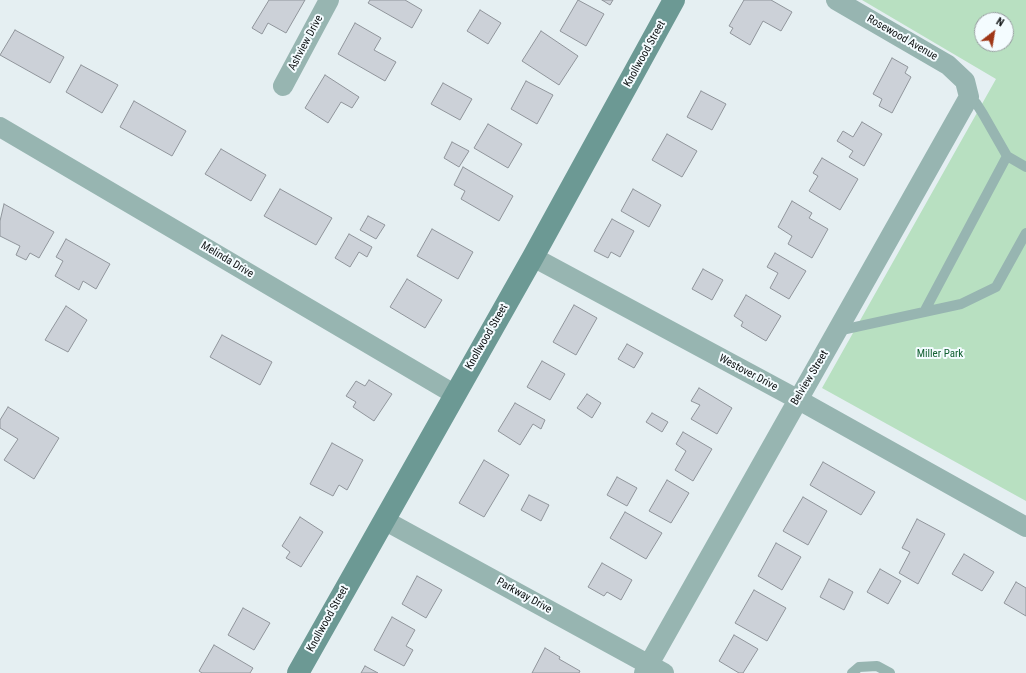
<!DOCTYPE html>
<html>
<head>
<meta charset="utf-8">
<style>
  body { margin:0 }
  #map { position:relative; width:1026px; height:673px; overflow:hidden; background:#e5eff2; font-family:"Roboto Condensed",sans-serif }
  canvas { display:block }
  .north { position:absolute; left:974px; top:12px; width:40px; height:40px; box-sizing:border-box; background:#f4fcff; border:1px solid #989ea1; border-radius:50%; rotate:31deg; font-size:11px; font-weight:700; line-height:16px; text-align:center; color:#0f1213 }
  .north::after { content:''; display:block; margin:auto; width:14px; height:18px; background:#9f3717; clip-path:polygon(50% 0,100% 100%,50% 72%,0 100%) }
</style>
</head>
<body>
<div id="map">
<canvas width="1026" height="673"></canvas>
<div class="north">N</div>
</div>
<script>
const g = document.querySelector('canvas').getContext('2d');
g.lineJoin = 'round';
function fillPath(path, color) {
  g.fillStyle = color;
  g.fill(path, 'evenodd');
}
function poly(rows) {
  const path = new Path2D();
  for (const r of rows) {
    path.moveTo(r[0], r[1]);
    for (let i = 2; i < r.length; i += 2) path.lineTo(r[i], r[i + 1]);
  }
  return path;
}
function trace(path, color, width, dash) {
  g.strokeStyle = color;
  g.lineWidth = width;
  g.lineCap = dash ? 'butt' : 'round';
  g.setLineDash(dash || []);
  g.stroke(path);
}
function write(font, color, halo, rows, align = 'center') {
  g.font = font + ' "Roboto Condensed",sans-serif';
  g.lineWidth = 4;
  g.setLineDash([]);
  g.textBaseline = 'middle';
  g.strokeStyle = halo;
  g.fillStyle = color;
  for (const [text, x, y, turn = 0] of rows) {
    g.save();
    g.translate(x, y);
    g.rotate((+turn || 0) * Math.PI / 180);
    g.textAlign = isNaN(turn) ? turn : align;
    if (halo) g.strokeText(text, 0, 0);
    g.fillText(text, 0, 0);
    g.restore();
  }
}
fillPath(poly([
  [862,0,1026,0,1026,501,822,388,996,79],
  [982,20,1006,20,1006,44,982,44]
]), '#b8e0c1');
const building = poly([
  [269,0,305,0,286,33,268,23,262,34,252,28,269,0],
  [370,0,405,0,422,10,412,28,368,3,370,0],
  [578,0,604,14,586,46,560,31,578,0],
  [602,0,613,0,610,5,602,0],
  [744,0,771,0,792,12,781,31,763,21,750,45,730,33,733,28,729,26,744,0],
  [480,10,501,23,488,44,467,31,480,10],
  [355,23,381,38,374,50,396,62,385,81,338,54,355,23],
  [15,30,64,57,50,83,0,55,15,30],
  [541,31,578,56,559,85,522,61,541,31],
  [892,58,908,67,905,73,911,77,892,113,879,106,882,99,873,94,892,58],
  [81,65,118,85,102,113,66,92,81,65],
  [325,75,359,97,352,108,341,102,328,123,305,108,325,75],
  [526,81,553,95,537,124,511,109,526,81],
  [443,83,472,99,460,120,431,104,443,83],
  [701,91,726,104,712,130,687,117,701,91],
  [134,101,186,131,172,156,120,127,134,101],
  [862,122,882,134,864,166,849,157,853,151,837,141,843,131,853,137,862,122],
  [488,124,522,144,508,168,474,148,488,124],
  [667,134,697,151,682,177,652,160,667,134],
  [452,142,469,151,459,167,444,158,452,142],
  [221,149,266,175,251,201,205,174,221,149],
  [822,158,858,179,840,210,809,191,818,176,813,173,822,158],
  [463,167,513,196,499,221,461,199,465,191,454,185,463,167],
  [280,189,332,218,316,245,264,216,280,189],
  [633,189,661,205,649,227,621,211,633,189],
  [792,201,812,213,809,218,828,229,812,258,788,244,792,236,778,227,792,201],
  [4,204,54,232,39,258,30,253,26,260,16,255,20,246,0,236,0,221,4,204],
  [368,216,385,225,376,239,360,230,368,216],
  [612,219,634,231,620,257,611,252,608,258,594,251,612,219],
  [432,229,473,252,458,279,417,256,432,229],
  [349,234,372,247,367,257,359,252,350,267,335,258,349,234],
  [66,239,110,264,96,289,83,281,79,290,55,276,63,261,56,257,66,239],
  [775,253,806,271,789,299,770,288,778,273,767,267,775,253],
  [703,269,723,280,712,300,692,289,703,269],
  [407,279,442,300,425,328,390,307,407,279],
  [746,295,781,316,766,341,741,326,743,322,734,316,746,295],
  [574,305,597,318,576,355,553,342,574,305],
  [66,306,87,320,68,352,45,340,66,306],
  [222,335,272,362,260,385,210,357,222,335],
  [627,344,643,353,634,368,618,359,627,344],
  [542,361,565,374,550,400,527,387,542,361],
  [369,380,392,394,374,421,353,407,356,402,346,396,356,381,365,386,369,380],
  [699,388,732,408,717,434,691,419,700,405,691,401,699,388],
  [587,394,601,403,592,418,577,408,587,394],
  [515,403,545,420,541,429,533,424,520,445,498,431,515,403],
  [8,407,59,438,34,479,4,460,18,439,0,428,0,420,8,407],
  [652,413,668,422,662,432,646,422,652,413],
  [683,432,712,449,693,481,675,470,686,451,676,444,683,432],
  [332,443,363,460,347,490,339,485,333,496,310,484,332,443],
  [484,460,509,475,484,517,459,503,484,460],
  [823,462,875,492,861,515,810,485,823,462],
  [617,477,637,488,627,506,607,495,617,477],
  [667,480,689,493,671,523,649,511,667,480],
  [529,495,549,505,541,521,521,510,529,495],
  [803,497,827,511,808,545,783,531,803,497],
  [625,512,662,533,646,559,610,538,625,512],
  [300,517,323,532,301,567,286,558,290,552,282,546,300,517],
  [917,519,945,534,918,584,899,573,910,552,902,548,917,519],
  [776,543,801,557,782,590,758,576,776,543],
  [964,554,994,572,982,591,952,574,964,554],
  [602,563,632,580,621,600,607,592,604,596,588,587,602,563],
  [880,569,901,581,888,604,867,592,880,569],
  [417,576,442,590,426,618,402,604,417,576],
  [829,579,853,592,844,610,820,597,829,579],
  [1016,582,1026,588,1026,616,1004,603,1016,582],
  [754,590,786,608,767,641,735,623,754,590],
  [243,608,270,623,254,650,228,635,243,608],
  [392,617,415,630,406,646,413,650,404,666,374,650,392,617],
  [734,635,758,649,743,673,739,673,719,661,734,635],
  [214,645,253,668,250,673,202,673,199,671,214,645],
  [545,648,560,657,559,659,580,671,579,673,532,673,545,648],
  [365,666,378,673,361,673,365,666]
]);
fillPath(building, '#ccd1d8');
trace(building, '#90959b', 1);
trace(poly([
  [969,97,976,103,983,114,1007,156],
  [924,312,1007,156,1026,167],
  [837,331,961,304,996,287,1026,233],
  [852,673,859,667,877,666,890,673]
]), '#97b5b1', 10);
trace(poly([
  [283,86,329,0],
  [0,127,454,394],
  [533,257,797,399,1026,527],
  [384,520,664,673],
  [644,673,969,97,965,81,948,65,836,0]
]), '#97b5b1', 20);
trace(poly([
  [298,673,533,257,674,0]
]), '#6c9994', 22);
write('11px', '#0f1213', '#f4fcff', [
  ["Rosewood Avenue",902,38,30],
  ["Ashview Drive",306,43,-62],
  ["Knollwood Street",645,54,-61],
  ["Melinda Drive",227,260,31],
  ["Knollwood Street",487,337,-60],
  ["Westover Drive",748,373,28],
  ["Belview Street",810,378,-59],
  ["Parkway Drive",524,596,29],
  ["Knollwood Street",328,619,-61]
]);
write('11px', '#126032', '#f4fcff', [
  ["Miller Park",940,354]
]);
</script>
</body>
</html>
